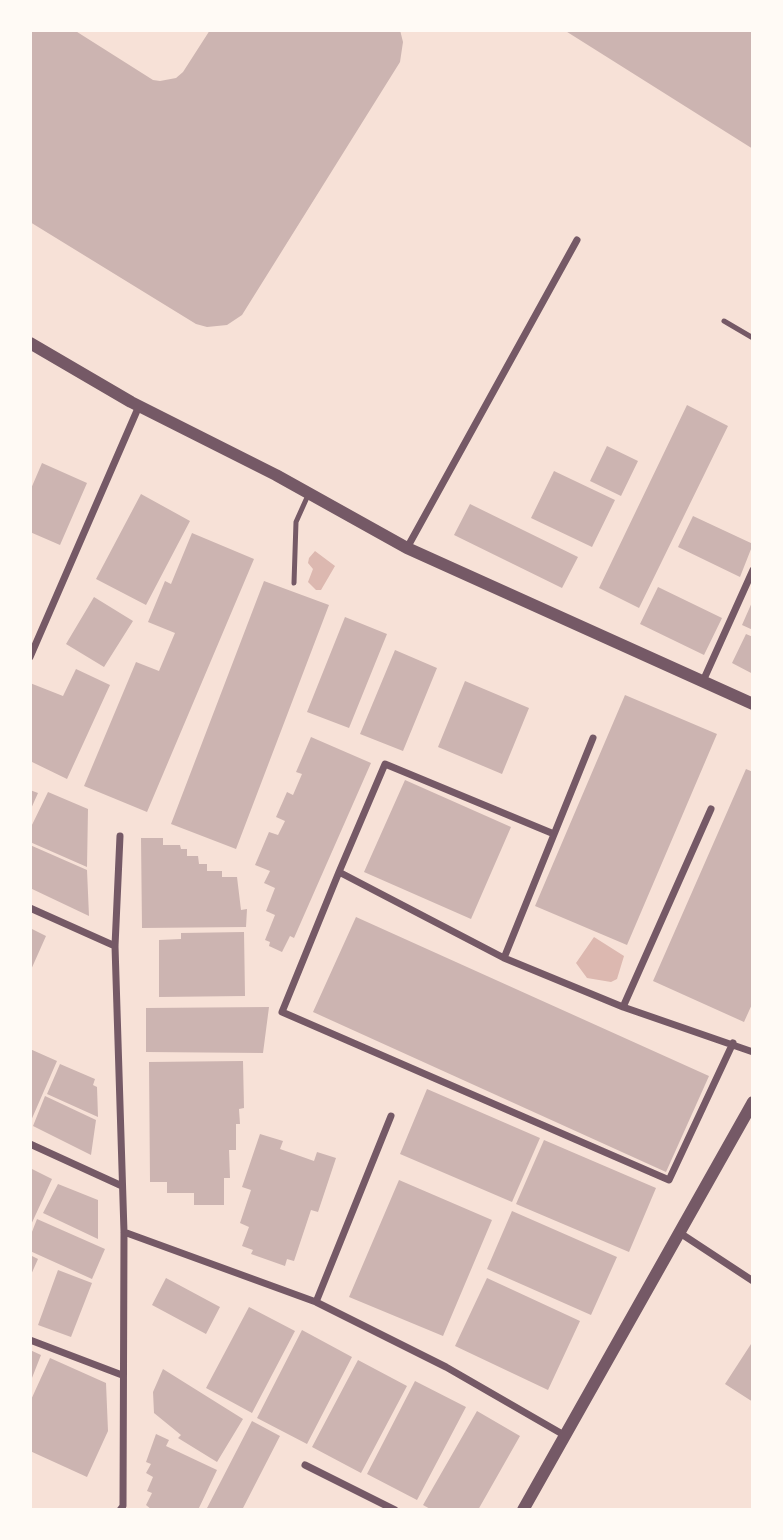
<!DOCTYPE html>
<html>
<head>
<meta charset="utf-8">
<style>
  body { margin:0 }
  #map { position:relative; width:783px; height:1540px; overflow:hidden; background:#f7e1d7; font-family:Manrope,sans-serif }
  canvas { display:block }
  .frame { position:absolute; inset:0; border:32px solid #fffaf5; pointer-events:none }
</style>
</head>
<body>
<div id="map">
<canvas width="783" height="1540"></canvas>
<div class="frame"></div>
</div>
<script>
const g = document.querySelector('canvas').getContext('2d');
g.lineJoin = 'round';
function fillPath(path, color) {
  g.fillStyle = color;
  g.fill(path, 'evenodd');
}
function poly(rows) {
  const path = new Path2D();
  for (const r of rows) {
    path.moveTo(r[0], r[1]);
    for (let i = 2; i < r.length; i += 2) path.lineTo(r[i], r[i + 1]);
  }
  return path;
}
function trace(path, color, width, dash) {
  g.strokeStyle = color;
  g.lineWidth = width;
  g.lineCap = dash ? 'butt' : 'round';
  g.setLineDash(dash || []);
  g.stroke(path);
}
fillPath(poly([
  [315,551,335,566,321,590,316,590,308,582,313,569,308,563,309,558],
  [594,937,624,956,617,979,611,982,587,978,576,963]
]), '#dcb8b0');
fillPath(poly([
  [30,30,74,30,153,80,160,81,176,78,183,72,210,30,400,30,403,42,400,62,242,315,227,325,207,327,196,324,30,222],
  [564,30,753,30,753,149],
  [687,405,728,426,639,608,599,588],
  [607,446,638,461,621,496,590,481],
  [42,463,87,483,60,545,30,532,30,491],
  [554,471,615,500,592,547,531,518],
  [141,494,190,521,146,605,96,579],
  [470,504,578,557,562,588,454,535],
  [693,516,753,544,740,577,678,547],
  [192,533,254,559,147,812,84,786,136,662,159,671,175,633,148,622,165,581,171,584],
  [264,581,329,605,236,849,171,824],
  [658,587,722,618,704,655,640,624],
  [94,597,133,621,104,667,66,644],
  [753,600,753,630,742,625],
  [345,617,387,634,349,728,307,712],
  [746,634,753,637,753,674,732,663],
  [395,650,437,668,403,751,360,734],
  [76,669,110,685,67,779,30,761,30,683,63,696],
  [465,681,529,708,502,774,438,747],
  [625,695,717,734,627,945,535,906],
  [311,737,371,763,294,938,290,936,282,952,269,946,270,942,265,940,275,915,266,911,275,888,264,883,270,871,255,865,269,832,278,835,285,821,276,817,287,792,293,795,302,774,296,772],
  [746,769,753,772,753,1002,744,1022,653,981],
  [405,780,511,827,471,919,364,872],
  [30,790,38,793,30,811],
  [48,792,88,809,87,867,30,842,30,829],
  [141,838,163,838,163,845,180,845,181,849,187,849,187,856,198,856,199,864,207,864,207,871,222,871,222,877,237,877,241,910,247,909,246,927,142,928],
  [30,845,87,870,89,916,30,888],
  [356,917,709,1076,666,1172,313,1012],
  [30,928,46,936,30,972],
  [244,932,245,996,159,997,159,940,181,939,181,933],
  [269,1007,263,1053,146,1052,146,1008],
  [30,1049,57,1061,30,1123],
  [243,1061,244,1108,239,1109,240,1124,236,1124,236,1150,229,1150,230,1178,224,1178,224,1205,194,1205,194,1193,167,1193,167,1182,150,1182,149,1062],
  [60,1064,95,1079,93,1085,97,1087,98,1117,47,1094],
  [427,1089,540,1138,512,1202,400,1154],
  [45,1096,96,1120,91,1155,33,1126],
  [260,1134,283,1141,280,1149,314,1161,317,1152,336,1158,318,1212,311,1210,294,1261,287,1259,285,1266,251,1254,253,1250,242,1246,249,1227,240,1223,251,1190,242,1187],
  [544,1140,656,1188,629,1252,516,1204],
  [30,1168,52,1179,30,1227],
  [399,1180,492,1220,443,1336,349,1297],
  [58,1184,98,1200,98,1239,43,1213],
  [512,1211,617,1257,591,1315,487,1269],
  [37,1219,105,1249,92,1279,30,1251,30,1237],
  [30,1255,38,1259,30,1277],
  [58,1270,92,1283,71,1337,38,1325],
  [166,1278,220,1307,206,1334,152,1305],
  [487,1278,580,1321,548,1390,455,1346],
  [249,1307,295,1331,252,1413,206,1388],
  [302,1330,352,1357,307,1444,257,1418],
  [751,1344,753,1345,753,1402,725,1384],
  [30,1350,41,1355,30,1383],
  [50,1358,106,1383,108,1431,87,1477,30,1451,30,1402],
  [358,1360,407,1386,361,1473,312,1447],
  [163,1369,243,1419,217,1462,178,1438,181,1435,154,1413,153,1392],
  [415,1381,466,1407,417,1500,367,1474],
  [477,1411,520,1436,478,1510,432,1510,423,1505],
  [252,1421,280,1436,242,1510,206,1510],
  [156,1434,169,1440,166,1446,217,1470,198,1510,152,1510,146,1505,152,1493,147,1491,153,1477,146,1473,151,1464,146,1462]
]), '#ccb4b1');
trace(poly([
  [724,321,753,338],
  [294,583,296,522,309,493]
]), '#755966', 5);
trace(poly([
  [407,548,577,240],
  [30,657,139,406],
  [703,681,753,570],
  [554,834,385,764,339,872,504,958,623,1007,753,1052],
  [120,836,115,946,124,1232,123,1506,120,1510],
  [339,872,282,1012,669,1180,733,1043],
  [30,908,115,946],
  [504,958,593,738],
  [623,1007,711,809],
  [30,1144,122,1186],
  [124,1232,316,1302,446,1367,564,1435],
  [680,1233,753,1281],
  [316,1302,391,1116],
  [30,1340,122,1375],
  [305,1465,395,1510]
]), '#755966', 7);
trace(poly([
  [30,343,131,402,276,475,407,548,753,704],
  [523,1510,753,1102]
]), '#755966', 12);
</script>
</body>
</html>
